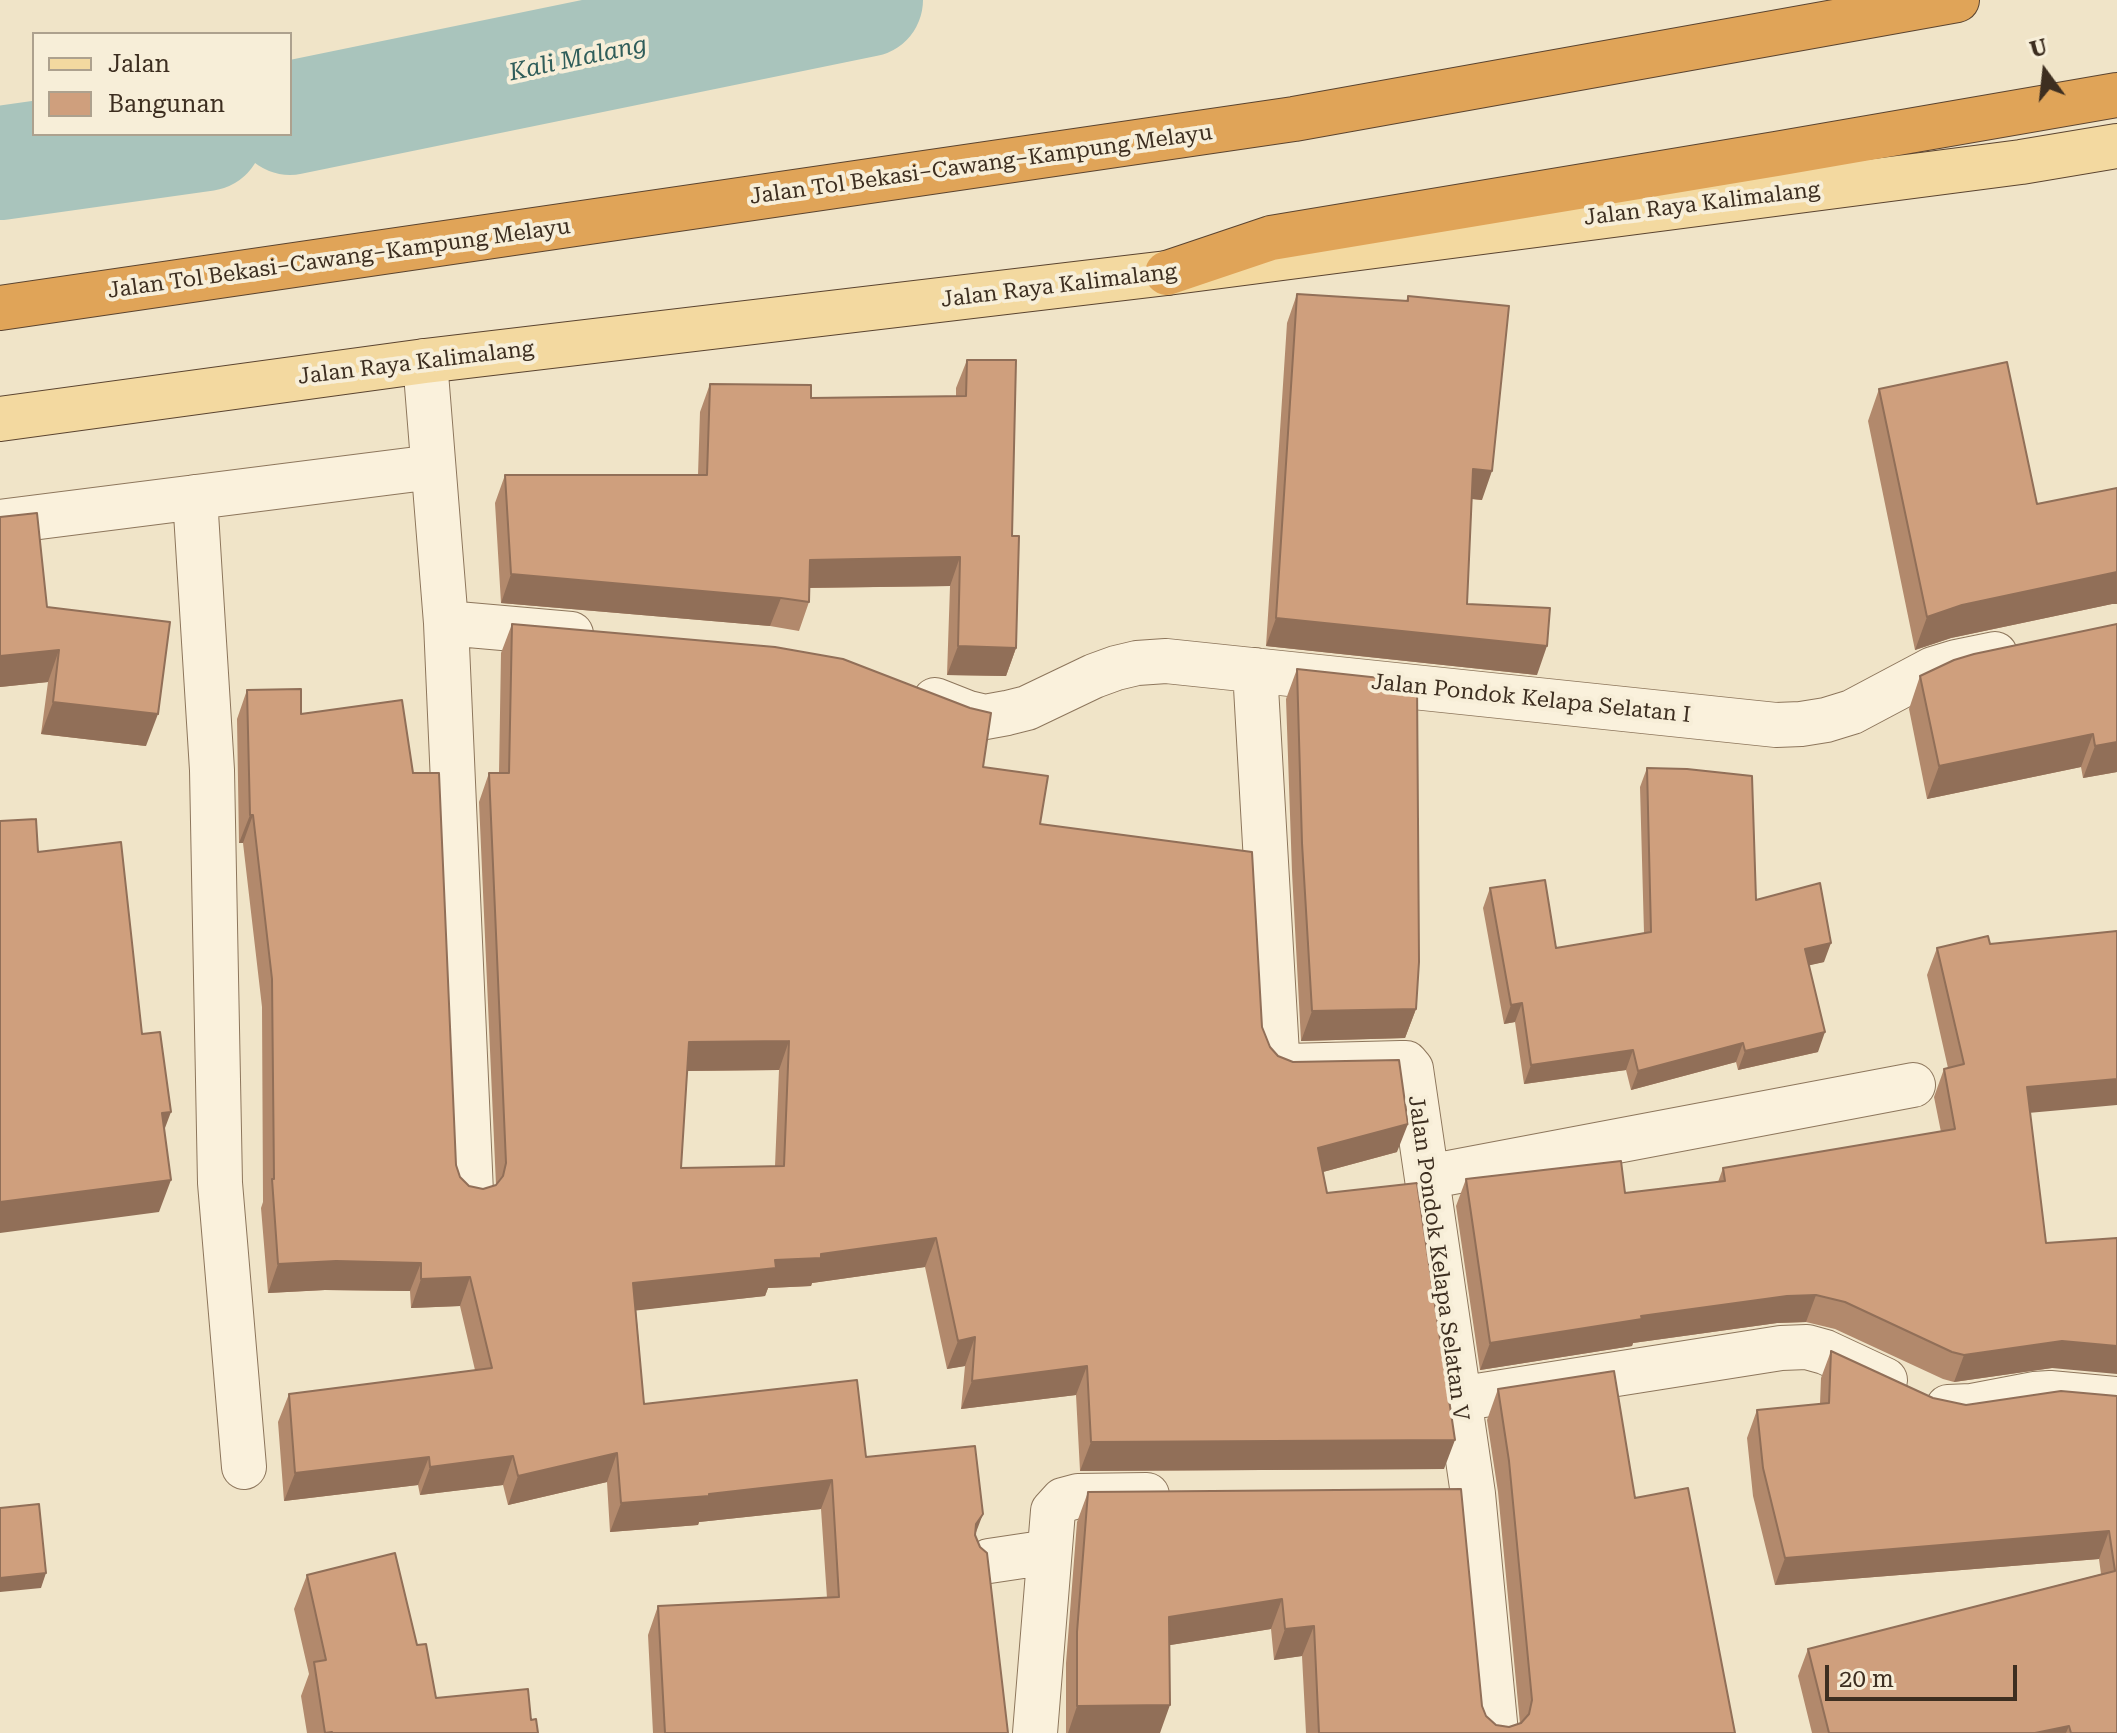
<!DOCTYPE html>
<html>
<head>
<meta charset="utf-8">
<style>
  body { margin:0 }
  #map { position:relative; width:2117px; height:1733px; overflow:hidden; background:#f0e4c8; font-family:"Roboto Serif",serif }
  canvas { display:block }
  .legend { position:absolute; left:32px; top:32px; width:260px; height:104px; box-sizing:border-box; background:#f7eed8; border:2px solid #ada18e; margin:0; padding:10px 14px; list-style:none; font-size:24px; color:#3d2e20 }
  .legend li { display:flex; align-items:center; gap:16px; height:40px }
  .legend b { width:40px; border:2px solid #ada18e }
  .north { position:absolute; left:2005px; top:32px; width:80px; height:80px; -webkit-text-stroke:6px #f7eed8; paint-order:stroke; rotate:345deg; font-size:22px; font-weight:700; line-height:32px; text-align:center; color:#3d2e20 }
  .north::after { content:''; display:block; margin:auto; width:28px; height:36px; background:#3d2e20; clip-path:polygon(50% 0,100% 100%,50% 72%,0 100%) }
  .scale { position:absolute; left:1825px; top:1665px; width:192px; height:36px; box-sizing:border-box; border:4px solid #3d2e20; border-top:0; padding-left:10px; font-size:24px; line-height:28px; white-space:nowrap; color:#3d2e20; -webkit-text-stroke:6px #f7eed8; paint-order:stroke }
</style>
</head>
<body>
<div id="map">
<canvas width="2117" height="1733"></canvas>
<ul class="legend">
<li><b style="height:10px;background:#f3d9a0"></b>Jalan</li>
<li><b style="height:22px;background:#cf9f7d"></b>Bangunan</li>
</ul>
<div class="north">U</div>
<div class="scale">20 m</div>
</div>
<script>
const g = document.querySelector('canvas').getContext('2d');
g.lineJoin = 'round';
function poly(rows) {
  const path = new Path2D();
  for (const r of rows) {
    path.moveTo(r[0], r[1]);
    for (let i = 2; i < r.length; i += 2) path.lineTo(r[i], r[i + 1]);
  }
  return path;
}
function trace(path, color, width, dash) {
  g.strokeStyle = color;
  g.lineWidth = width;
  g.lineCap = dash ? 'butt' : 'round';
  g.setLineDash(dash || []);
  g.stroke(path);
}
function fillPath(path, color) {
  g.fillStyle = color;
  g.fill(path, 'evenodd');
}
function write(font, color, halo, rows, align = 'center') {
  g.font = font + ' "Roboto Serif",serif';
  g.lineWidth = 8;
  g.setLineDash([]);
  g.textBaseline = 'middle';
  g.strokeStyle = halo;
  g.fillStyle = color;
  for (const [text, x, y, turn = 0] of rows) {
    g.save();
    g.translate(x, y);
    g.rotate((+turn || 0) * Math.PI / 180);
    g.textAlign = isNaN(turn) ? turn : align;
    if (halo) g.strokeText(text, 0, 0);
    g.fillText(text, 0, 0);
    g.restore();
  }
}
trace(poly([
  [290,118,866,0],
  [0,163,206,134]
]), '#a9c4bc', 114);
const minor = poly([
  [425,361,446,623,471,1193],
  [195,497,212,770,220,1183,244,1467],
  [0,522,433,467],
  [446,623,571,634],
  [1255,670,1277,1054,1282,1065,1287,1066,1401,1063,1406,1063,1411,1069,1473,1494,1496,1733],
  [935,700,968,713,985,717,1007,713,1027,708,1094,676,1116,668,1137,663,1166,661,1776,725,1801,724,1826,720,1852,712,1933,669,1956,662,1995,654],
  [1427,1177,1913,1085],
  [1458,1399,1781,1348,1807,1347,1825,1352,1885,1380],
  [1948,1407,1971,1406,2034,1394,2050,1393,2117,1399],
  [989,1561,1049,1552],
  [1035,1733,1053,1511,1063,1500,1078,1496,1147,1495]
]);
const primary = poly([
  [0,419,425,361,1167,273,2021,162,2117,146]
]);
const motorway = poly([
  [1167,273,1271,238,1776,154,2117,95],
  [0,308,1294,119,1957,0]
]);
trace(minor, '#8d765c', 46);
trace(primary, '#5b4430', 46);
trace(motorway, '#5b4430', 46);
trace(minor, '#faf1dc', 44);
trace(primary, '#f3d9a0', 44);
trace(motorway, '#e0a458', 44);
fillPath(poly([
  [1297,294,1406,301,1408,296,1482,500,1472,499,1467,604,1537,675,1266,646,1287,323],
  [967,360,1012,536,1016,648,1006,676,947,675,950,586,809,588,809,602,799,631,770,626,501,603,495,503,505,475,698,475,700,412,710,384,811,398,956,396,956,388],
  [1879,389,2037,504,2117,488,2117,604,2112,604,1951,638,1915,650,1868,421],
  [0,517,47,607,146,746,41,734,48,682,0,687],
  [512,624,983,767,1040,824,1262,1027,1270,1047,1278,1056,1397,1152,1323,1172,1327,1193,1444,1469,1080,1471,1076,1395,961,1409,965,1366,947,1369,925,1267,812,1283,811,1286,768,1288,765,1296,636,1310,644,1404,866,1457,975,1536,1008,1733,653,1733,648,1635,658,1606,827,1598,821,1509,699,1522,698,1525,610,1532,607,1482,508,1505,503,1485,420,1495,418,1485,284,1501,278,1422,289,1394,475,1370,460,1306,411,1308,410,1291,325,1290,268,1293,261,1208,263,1202,262,1007,243,843,239,843,237,719,247,690,301,714,460,1177,469,1186,483,1189,496,1185,479,802,489,773,499,773,501,653],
  [779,1070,775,1166,681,1168,687,1071],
  [2117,624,2117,772,2083,778,2081,767,1927,799,1909,709,1920,676],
  [1297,669,1416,1009,1405,1038,1301,1041,1292,872,1286,699],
  [1647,768,1756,900,1824,962,1809,965,1818,1052,1738,1070,1736,1062,1631,1090,1626,1070,1524,1084,1515,1022,1504,1024,1483,908,1490,888,1556,948,1644,933,1640,787],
  [1937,948,2030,1113,2052,1368,1954,1382,1943,1379,1835,1329,1806,1322,1777,1323,1633,1343,1632,1346,1480,1370,1456,1206,1466,1179,1625,1193,1718,1182,1723,1168,1941,1132,1934,1097,1944,1069,1948,1068,1927,975],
  [1831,1351,1933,1398,1966,1405,2117,1396,2117,1733,1812,1733,1798,1676,1808,1649,2101,1574,2099,1559,1775,1585,1753,1496,1747,1438,1757,1410,1820,1404,1821,1378],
  [1498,1389,1635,1498,1735,1733,1306,1733,1302,1656,1274,1660,1271,1629,1170,1645,1160,1733,1066,1733,1066,1663,1077,1522,1088,1492,1482,1706,1486,1716,1496,1725,1509,1727,1520,1724,1498,1492,1487,1420],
  [307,1575,417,1645,436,1698,531,1720,538,1733,307,1733,301,1696,309,1674,294,1609]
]), '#b2896c');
fillPath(poly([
  [1473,469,1492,471,1482,500,1463,498],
  [960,557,950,586,799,588,810,560],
  [2117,572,2117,604,2112,604,1951,638,1915,650,1927,617,1962,605],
  [511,574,781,598,770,626,501,603],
  [1276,618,1547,646,1537,675,1266,646],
  [958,646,1016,648,1006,676,947,675],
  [59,650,48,682,0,687,0,656],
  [53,702,158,714,146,746,41,734],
  [2093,734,2081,767,1927,799,1939,766],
  [2117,742,2117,772,2083,778,2095,746],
  [250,815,253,815,243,843,239,843],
  [1831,943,1824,962,1798,968,1805,949],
  [1522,1003,1515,1022,1504,1024,1511,1005],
  [1416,1009,1405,1038,1301,1041,1312,1011],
  [1825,1032,1818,1052,1738,1070,1745,1051],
  [789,1041,779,1070,678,1071,689,1042],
  [1743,1043,1736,1062,1631,1090,1638,1071],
  [1633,1050,1626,1070,1524,1084,1531,1065],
  [2117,1079,2117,1105,2017,1114,2027,1087],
  [171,1112,159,1144,162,1113],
  [1408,1124,1397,1152,1308,1176,1318,1148],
  [171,1180,159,1212,0,1233,0,1202],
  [936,1238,925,1267,812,1283,811,1286,768,1288,765,1296,623,1312,633,1283,775,1260],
  [336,1261,421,1263,410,1291,325,1290,268,1293,278,1264],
  [470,1277,460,1306,411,1308,421,1279],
  [1816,1295,1806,1322,1777,1323,1633,1343,1632,1346,1480,1370,1490,1343,1641,1316,1787,1296],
  [975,1337,965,1366,947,1369,958,1341],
  [2062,1341,2117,1346,2117,1374,2052,1368,1954,1382,1964,1355],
  [1087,1366,1076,1395,961,1409,972,1381],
  [1455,1440,1444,1469,1080,1471,1091,1442],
  [617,1453,607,1482,508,1505,518,1476],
  [513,1456,503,1485,420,1495,430,1467],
  [429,1457,418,1485,284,1501,295,1473],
  [832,1480,821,1509,699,1522,698,1525,610,1532,621,1503],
  [983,1514,972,1543,976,1524],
  [2109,1531,2099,1559,1775,1585,1785,1558],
  [46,1573,41,1588,0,1592,0,1578],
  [1282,1599,1271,1629,1158,1647,1169,1617],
  [1314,1626,1302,1656,1274,1660,1285,1629],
  [1170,1705,1160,1733,1068,1733,1077,1706],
  [2069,1726,2066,1733,2035,1733]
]), '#916f58');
const building = poly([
  [1297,294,1408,301,1408,296,1509,306,1492,471,1473,469,1467,604,1550,608,1547,646,1276,618,1297,294],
  [967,360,1016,360,1012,536,1019,536,1016,648,958,646,960,557,810,560,809,602,781,598,511,574,505,475,707,475,710,384,811,385,811,398,966,396,967,360],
  [2007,362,2037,504,2117,488,2117,572,1962,605,1927,617,1879,389,2007,362],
  [37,513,47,607,170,622,158,714,53,702,59,650,0,656,0,517,37,513],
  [512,624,775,647,843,659,970,708,991,713,983,767,1048,776,1040,824,1252,852,1262,1027,1270,1047,1278,1056,1293,1062,1399,1060,1408,1124,1318,1148,1327,1193,1417,1183,1455,1440,1091,1442,1087,1366,972,1381,975,1337,958,1341,936,1238,821,1254,821,1258,775,1260,776,1268,633,1283,644,1404,857,1380,866,1457,975,1446,983,1514,976,1524,975,1535,980,1547,987,1553,1008,1733,665,1733,658,1606,839,1597,832,1480,709,1494,709,1496,621,1503,617,1453,518,1476,513,1456,430,1467,429,1457,295,1473,289,1394,492,1368,470,1277,421,1279,421,1263,336,1261,278,1264,272,1179,274,1179,272,979,253,815,250,815,247,690,301,689,301,714,402,700,413,773,439,773,456,1165,460,1177,469,1186,483,1189,496,1185,503,1176,506,1163,489,773,509,773,512,624],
  [789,1041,784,1166,681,1168,689,1042,789,1041],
  [2117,624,2117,742,2095,746,2093,734,1939,766,1920,676,1954,660,1974,654,2117,624],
  [1297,669,1417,682,1419,962,1416,1009,1312,1011,1302,843,1297,669],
  [1647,768,1687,769,1752,776,1756,900,1820,883,1831,943,1805,949,1825,1032,1745,1051,1743,1043,1638,1071,1633,1050,1531,1065,1522,1003,1511,1005,1490,888,1545,880,1556,948,1651,932,1647,768],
  [36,819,38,852,121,842,142,1034,160,1032,171,1112,162,1113,171,1180,0,1202,0,821,36,819],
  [2117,931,2117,1079,2027,1087,2046,1243,2117,1238,2117,1346,2062,1341,1964,1355,1952,1352,1845,1302,1816,1295,1787,1296,1641,1316,1642,1319,1490,1343,1466,1179,1621,1161,1625,1193,1725,1181,1723,1168,1955,1129,1944,1069,1964,1064,1937,948,1988,936,1990,944,2117,931],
  [1831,1351,1933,1398,1966,1405,2061,1391,2117,1396,2117,1733,2071,1733,2069,1726,2035,1733,1829,1733,1808,1649,2115,1571,2109,1531,1785,1558,1763,1468,1757,1410,1829,1403,1831,1351],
  [1614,1371,1635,1498,1688,1488,1735,1733,1319,1733,1314,1626,1285,1629,1282,1599,1169,1617,1170,1705,1077,1706,1077,1632,1088,1492,1461,1489,1482,1706,1486,1716,1496,1725,1509,1727,1521,1723,1529,1714,1532,1700,1509,1461,1498,1389,1614,1371],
  [39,1504,46,1573,0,1578,0,1508,39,1504],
  [395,1553,417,1645,426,1644,436,1698,528,1689,531,1720,536,1719,538,1733,332,1733,332,1732,325,1733,314,1662,326,1660,307,1575,395,1553]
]);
fillPath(building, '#cf9f7d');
trace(building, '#916f58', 2);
write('22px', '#3d2e20', '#f7eed8', [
  ["Jalan Tol Bekasi–Cawang–Kampung Melayu",981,165,-8],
  ["Jalan Raya Kalimalang",1702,204,-7],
  ["Jalan Tol Bekasi–Cawang–Kampung Melayu",339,259,-8],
  ["Jalan Raya Kalimalang",1059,286,-7],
  ["Jalan Raya Kalimalang",416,363,-7],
  ["Jalan Pondok Kelapa Selatan I",1531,699,6],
  ["Jalan Pondok Kelapa Selatan V",1438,1258,82]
]);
write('italic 24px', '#2f5d5a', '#f7eed8', [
  ["Kali Malang",578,59,-12]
]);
</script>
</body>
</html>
